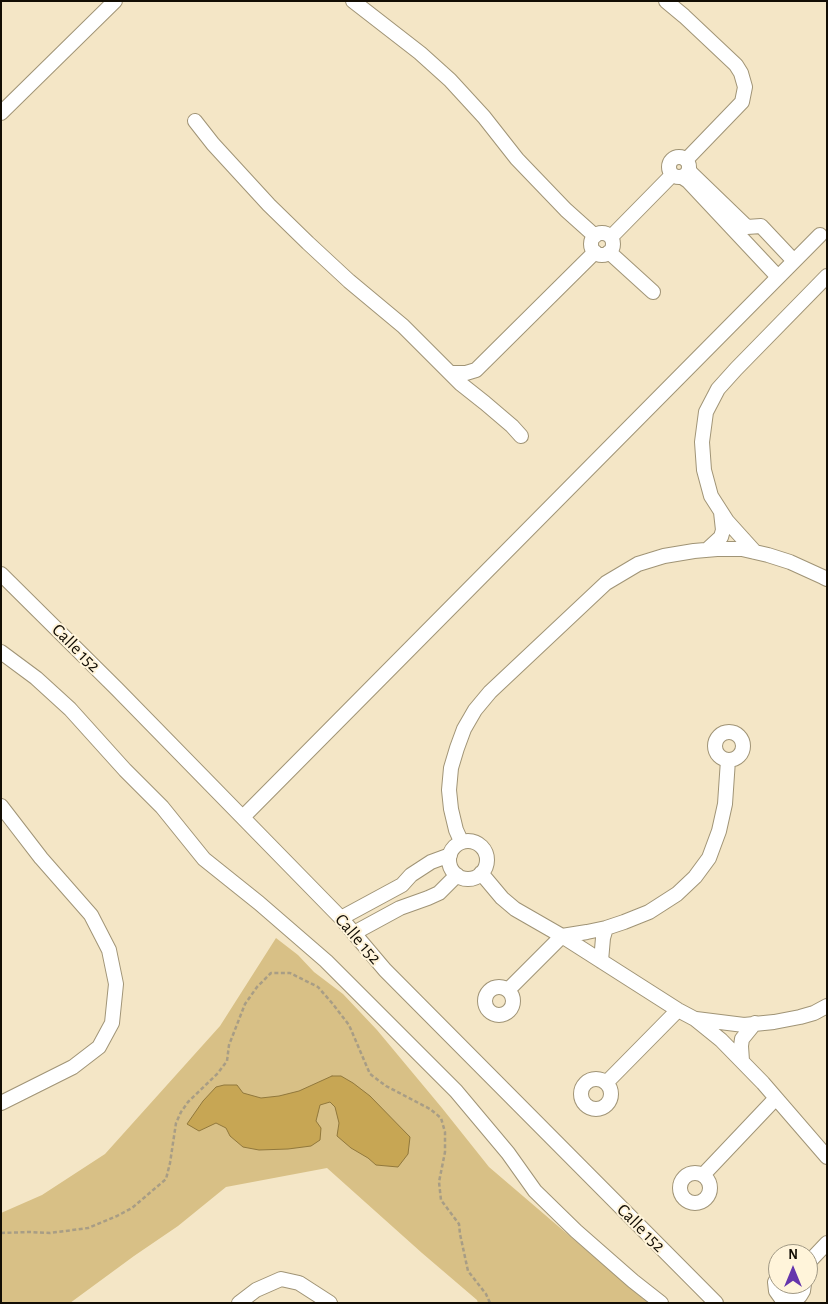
<!DOCTYPE html>
<html>
<head>
<meta charset="utf-8">
<style>
  body { margin:0 }
  #map { position:relative; width:828px; height:1304px; overflow:hidden; background:#f4e6c6; font-family:"Alegreya Sans",sans-serif }
  canvas { display:block }
  .frame { position:absolute; inset:0; border:2px solid #120d04; pointer-events:none }
  .north { position:absolute; left:768px; top:1244px; width:50px; height:50px; box-sizing:border-box; background:#fff4da; border:1px solid #a09884; border-radius:50%; rotate:0deg; font-size:14px; font-weight:700; line-height:20px; text-align:center; color:#120d04 }
  .north::after { content:''; display:block; margin:auto; width:18px; height:22px; background:#6535ac; clip-path:polygon(50% 0,100% 100%,50% 72%,0 100%) }
</style>
</head>
<body>
<div id="map">
<canvas width="828" height="1304"></canvas>
<div class="frame"></div>
<div class="north">N</div>
</div>
<script>
const g = document.querySelector('canvas').getContext('2d');
g.lineJoin = 'round';
function fillPath(path, color) {
  g.fillStyle = color;
  g.fill(path, 'evenodd');
}
function poly(rows) {
  const path = new Path2D();
  for (const r of rows) {
    if (r.length === 3) {
      path.moveTo(r[0] + r[2], r[1]);
      path.arc(r[0], r[1], r[2], 0, 2 * Math.PI);
      continue;
    }
    path.moveTo(r[0], r[1]);
    for (let i = 2; i < r.length; i += 2) path.lineTo(r[i], r[i + 1]);
  }
  return path;
}
function trace(path, color, width, dash) {
  g.strokeStyle = color;
  g.lineWidth = width;
  g.lineCap = dash ? 'butt' : 'round';
  g.setLineDash(dash || []);
  g.stroke(path);
}
function write(font, color, halo, rows, align = 'center') {
  g.font = font + ' "Alegreya Sans",sans-serif';
  g.lineWidth = 4;
  g.setLineDash([]);
  g.textBaseline = 'middle';
  g.strokeStyle = halo;
  g.fillStyle = color;
  for (const [text, x, y, turn = 0] of rows) {
    g.save();
    g.translate(x, y);
    g.rotate((+turn || 0) * Math.PI / 180);
    g.textAlign = isNaN(turn) ? turn : align;
    if (halo) g.strokeText(text, 0, 0);
    g.fillText(text, 0, 0);
    g.restore();
  }
}
fillPath(poly([
  [276,938,298,955,314,972,343,994,377,1030,442,1108,489,1167,648,1303,478,1303,477,1300,422,1253,327,1168,226,1187,178,1226,134,1256,70,1303,1,1303,1,1213,42,1195,105,1154,220,1026]
]), '#d8c086');
const water = poly([
  [332,1076,341,1076,353,1083,370,1096,410,1137,408,1154,398,1167,376,1165,368,1158,351,1148,337,1136,339,1123,335,1107,330,1102,320,1105,316,1121,321,1128,320,1140,311,1146,288,1149,259,1150,243,1147,230,1136,226,1128,216,1123,199,1131,187,1124,203,1101,216,1087,224,1085,237,1085,243,1093,261,1098,279,1096,299,1091,332,1076]
]);
fillPath(water, '#c7a654');
trace(water, '#91783c', 1);
const minor = poly([
  [353,1,420,53,450,80,484,117,517,159,566,210,595,236],
  [666,1,684,16,736,65,741,73,745,87,742,102,686,160],
  [1,113,115,1],
  [195,121,213,144,269,205,308,243,349,281,403,326,461,384,485,403,512,426,521,436],
  [679,167,10],
  [689,170,691,173,747,227,761,226,794,261],
  [682,177,688,181,778,277],
  [602,244,11],
  [611,237,672,175],
  [609,252,653,292],
  [450,373,466,373,476,370,595,252],
  [708,549,721,537,723,530,721,512],
  [755,552,727,521,711,496,704,470,702,442,706,412,718,389,736,369,827,276],
  [1,574,117,689,341,918,385,970,716,1303],
  [1,652,36,678,70,709,125,770,162,807,204,859,259,903,326,961,456,1091,508,1153,535,1191,576,1231,633,1281,661,1303],
  [729,746,14],
  [1,806,41,858,91,915,109,950,116,984,112,1023,99,1047,73,1067,1,1103],
  [243,817,820,235],
  [461,841,456,830,451,809,449,790,451,768,457,748,464,729,475,710,490,692,606,583,638,564,664,556,694,551,717,549,742,549,768,555,790,562,823,577,827,579],
  [468,860,19],
  [481,873,502,898,515,909,562,936,678,1010,695,1019,721,1040,763,1083,827,1157],
  [341,918,402,885,411,875,431,862,450,855],
  [354,933,400,908,428,898,439,893,457,875],
  [601,961,603,938,606,928],
  [499,1001,14],
  [508,990,562,936,587,932,606,928,624,922,649,912,677,894,695,877,709,858,719,831,725,804,728,760],
  [696,1019,744,1025,774,1022,800,1017,814,1013,827,1006],
  [742,1061,741,1046,742,1039,755,1023],
  [596,1094,15],
  [606,1083,678,1010],
  [695,1188,15],
  [703,1175,776,1098],
  [808,1263,827,1243],
  [778,1277,775,1282,776,1291,781,1298,786,1300,796,1299,800,1296,803,1291,804,1284],
  [239,1303,256,1290,281,1279,299,1283,330,1303]
]);
trace(minor, '#a09476', 16);
trace(poly([
  [1,1233,29,1232,50,1233,88,1228,117,1216,132,1208,166,1179,170,1163,176,1123,181,1112,188,1102,218,1073,227,1061,229,1045,245,1004,257,987,271,973,290,973,318,987,332,1003,349,1025,370,1074,386,1086,430,1109,441,1118,445,1132,445,1152,439,1182,441,1200,459,1224,460,1234,468,1271,486,1294,490,1303]
]), '#a89d85', 2.5, [4, 2.5]);
trace(minor, '#fff', 14);
write('18px', '#120d04', '#fff4da', [
  ["Calle 152",76,648,45],
  ["Calle 152",358,939,49],
  ["Calle 152",641,1228,45]
]);
</script>
</body>
</html>
